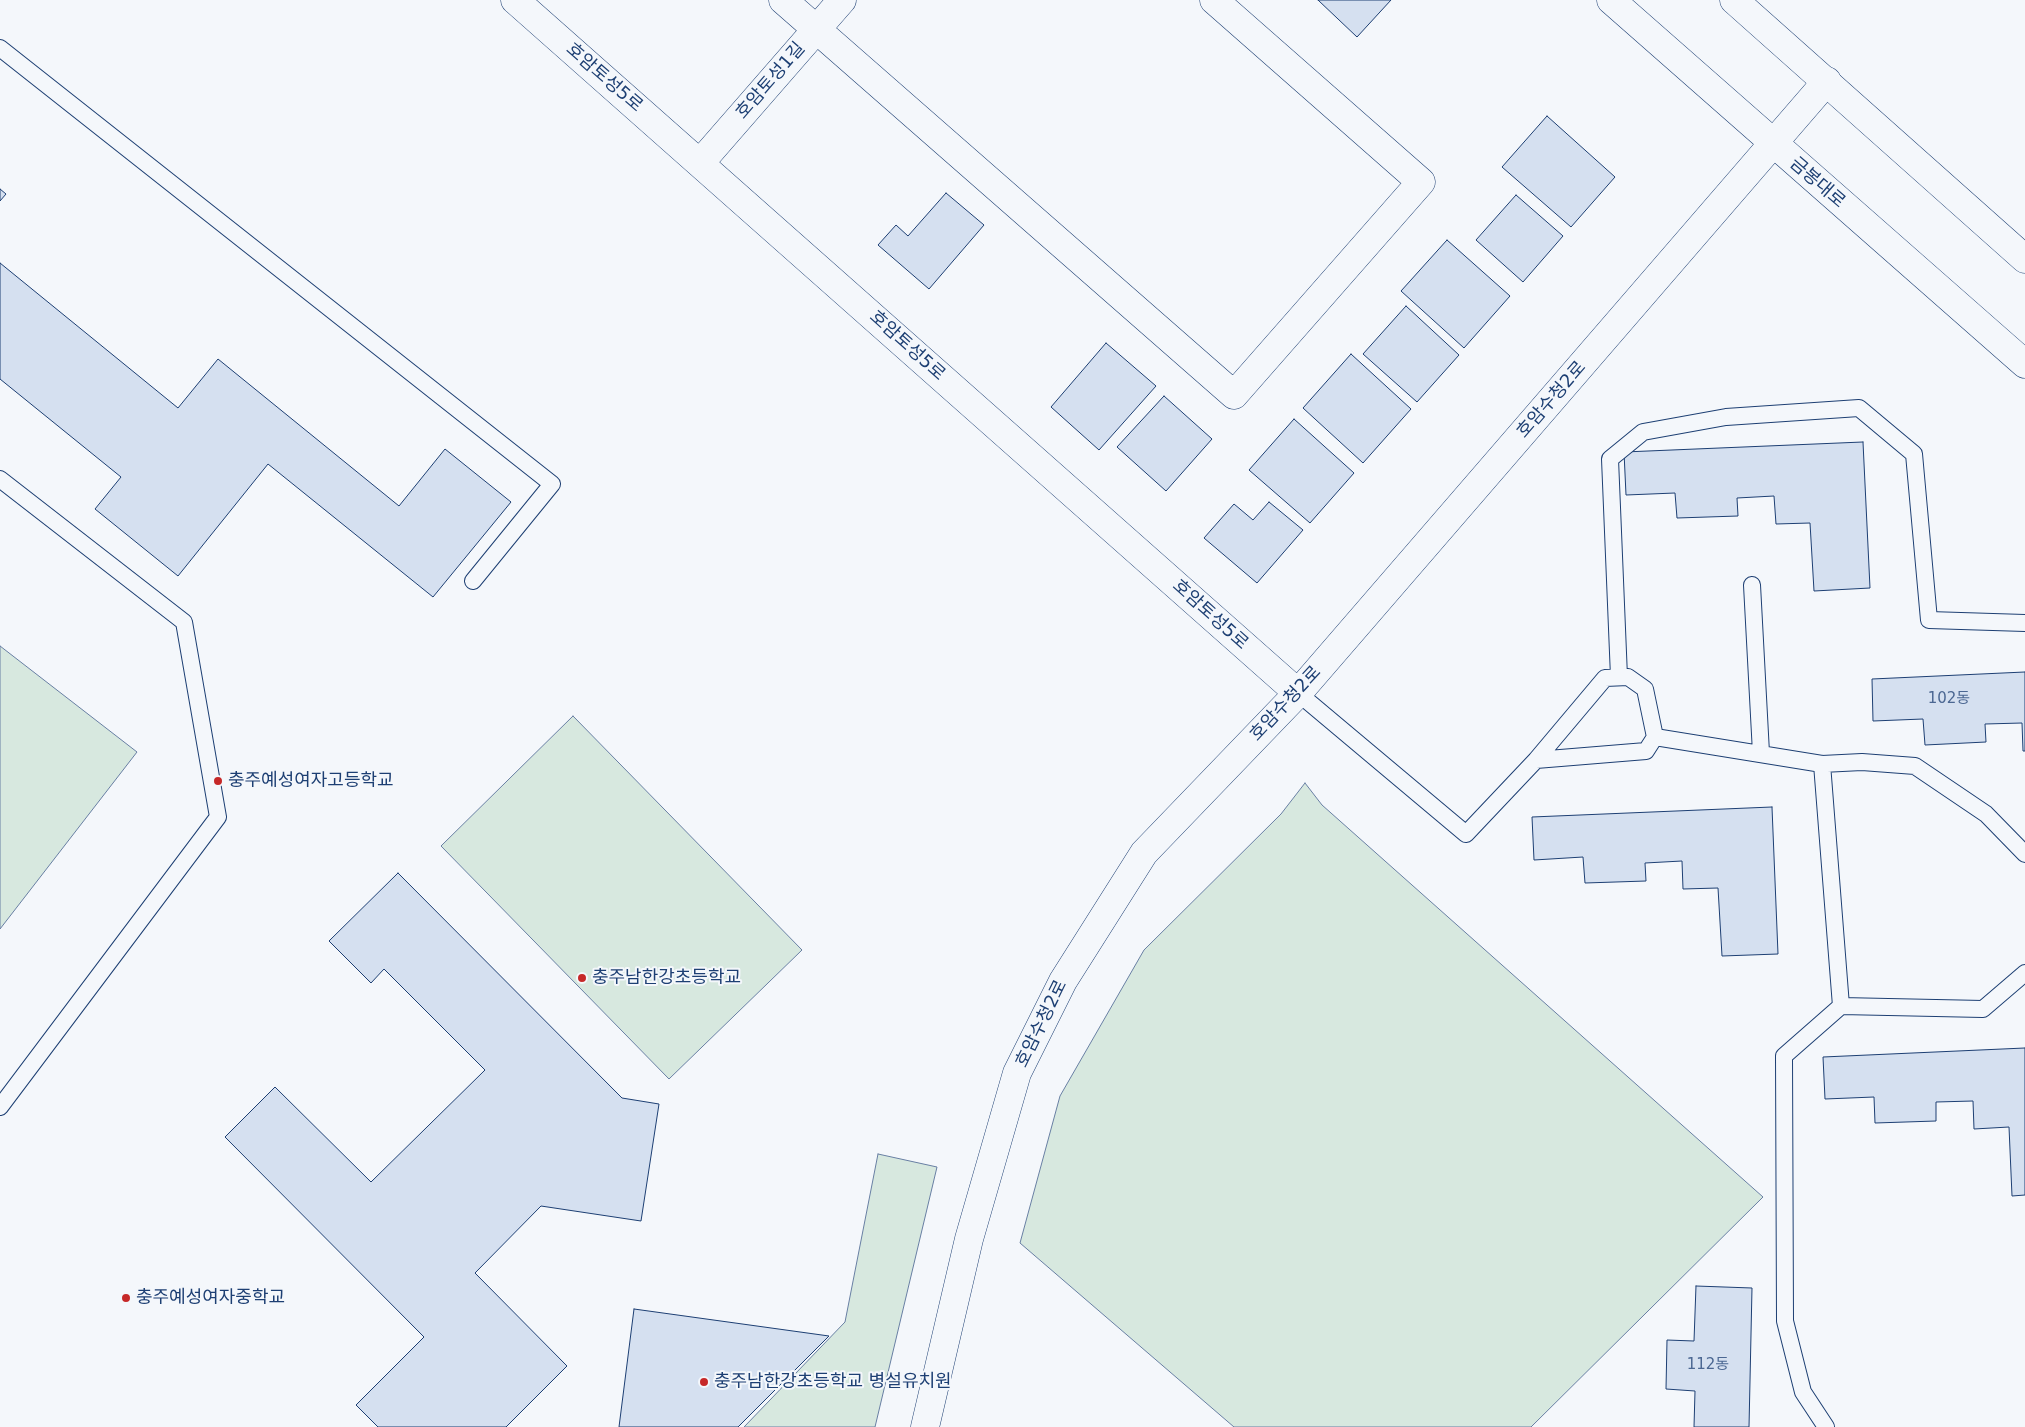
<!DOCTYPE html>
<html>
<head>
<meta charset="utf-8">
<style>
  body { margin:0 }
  canvas { display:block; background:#f4f7fb }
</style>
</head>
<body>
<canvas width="2025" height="1427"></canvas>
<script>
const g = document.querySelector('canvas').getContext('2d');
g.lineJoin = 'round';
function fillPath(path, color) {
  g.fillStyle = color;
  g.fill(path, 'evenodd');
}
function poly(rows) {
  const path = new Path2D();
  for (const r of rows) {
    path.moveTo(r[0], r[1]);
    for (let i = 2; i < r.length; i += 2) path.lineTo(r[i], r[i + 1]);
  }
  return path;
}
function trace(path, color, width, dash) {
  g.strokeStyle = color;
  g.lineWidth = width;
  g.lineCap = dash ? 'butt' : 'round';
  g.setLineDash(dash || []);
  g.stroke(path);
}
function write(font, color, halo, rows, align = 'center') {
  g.font = font + ' "DejaVu Sans","Noto Sans KR",sans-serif';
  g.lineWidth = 4;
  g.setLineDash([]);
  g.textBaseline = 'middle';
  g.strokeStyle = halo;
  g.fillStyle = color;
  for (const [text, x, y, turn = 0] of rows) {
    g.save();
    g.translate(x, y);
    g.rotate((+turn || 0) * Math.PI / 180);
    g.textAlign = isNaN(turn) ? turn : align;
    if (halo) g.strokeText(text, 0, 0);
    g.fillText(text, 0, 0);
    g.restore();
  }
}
const green = poly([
  [0,646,137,752,0,929,0,646],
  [573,716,802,950,669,1079,441,846,573,716],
  [1305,783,1322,805,1763,1197,1531,1427,1234,1427,1020,1243,1060,1096,1144,950,1281,814,1305,783],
  [878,1154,937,1167,875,1427,744,1427,845,1322,878,1154]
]);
fillPath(green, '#d7e8df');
trace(green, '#687fa3', 1);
const building = poly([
  [1318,0,1391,0,1357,37,1318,0],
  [1547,116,1615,177,1571,227,1502,167,1547,116],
  [0,189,6,194,0,201,0,189],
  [946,193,984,225,929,289,878,245,896,225,908,236,946,193],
  [1516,195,1563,236,1523,282,1476,240,1516,195],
  [1447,240,1510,296,1464,348,1401,291,1447,240],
  [0,263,178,408,218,359,399,506,445,449,511,502,433,597,268,464,178,576,95,509,121,477,0,379,0,263],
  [1406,306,1459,355,1417,402,1363,354,1406,306],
  [1106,343,1156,386,1099,450,1051,407,1106,343],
  [1351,354,1411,409,1363,463,1303,408,1351,354],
  [1164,396,1212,439,1166,491,1117,447,1164,396],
  [1294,419,1354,473,1310,523,1249,470,1294,419],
  [1863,442,1870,588,1814,591,1810,523,1776,524,1774,496,1737,498,1738,516,1677,518,1675,493,1626,495,1624,452,1863,442],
  [1269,502,1303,530,1257,583,1204,538,1234,504,1253,520,1269,502],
  [2025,672,2025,751,2023,751,2022,723,1985,724,1986,742,1925,745,1923,719,1873,721,1872,679,2025,672],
  [1772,807,1778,954,1722,956,1718,888,1683,889,1682,861,1645,863,1646,881,1585,883,1583,857,1534,860,1532,817,1772,807],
  [398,873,622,1098,659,1104,641,1221,541,1206,475,1273,567,1366,506,1427,378,1427,356,1405,424,1337,225,1137,275,1087,371,1182,485,1070,384,969,371,983,329,941,398,873],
  [2025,1048,2025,1195,2012,1196,2009,1127,1974,1129,1973,1101,1936,1102,1936,1121,1875,1123,1874,1097,1825,1099,1823,1057,2025,1048],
  [1696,1286,1752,1288,1749,1427,1694,1427,1695,1391,1666,1389,1667,1340,1694,1341,1696,1286],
  [634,1309,829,1336,738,1427,619,1427,634,1309]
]);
fillPath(building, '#d5e0f0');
trace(building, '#1d3f73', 1);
const lane = poly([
  [0,48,552,484,473,581],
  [0,479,184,622,218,817,0,1107],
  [1752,585,1761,753],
  [1619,677,1610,459,1643,432,1726,417,1859,408,1914,454,1929,620,2025,623],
  [1298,693,1466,834,1536,760,1605,678,1628,677,1645,689,1655,737,1646,751,1536,760],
  [1655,737,1822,764,1862,762,1915,766,1986,814,2025,854],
  [1822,764,1841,1006],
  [1826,1427,1803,1392,1785,1321,1784,1056,1841,1006,1983,1009,2025,973]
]);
const street = poly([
  [515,0,1298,693],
  [783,0,1234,395,1421,182,1214,0],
  [700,163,842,0],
  [925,1427,969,1239,1017,1073,1063,981,1144,853,1298,693,1827,81]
]);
const secondary = poly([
  [1611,0,2025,364],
  [1734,0,2025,259]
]);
trace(lane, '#1d3f73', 18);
trace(street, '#1d3f73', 29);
trace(secondary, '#1d3f73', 29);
trace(lane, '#f4f7fb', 16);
trace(street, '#f4f7fb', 28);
trace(secondary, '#f4f7fb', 28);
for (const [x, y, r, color] of [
  [218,781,5,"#c62828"],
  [582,978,5,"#c62828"],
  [126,1298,5,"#c62828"],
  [704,1382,5,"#c62828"]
]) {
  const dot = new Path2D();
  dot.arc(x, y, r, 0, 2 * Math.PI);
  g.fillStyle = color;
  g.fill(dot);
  trace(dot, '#f4f7fb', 2);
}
write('15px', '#4b6792', null, [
  ["102동",1949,699],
  ["112동",1708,1365]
]);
write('18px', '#1d3f73', '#f4f7fb', [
  ["호암토성5로",604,78,41],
  ["호암토성1길",771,81,-49],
  ["금봉대로",1817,183,41],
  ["호암토성5로",907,346,42],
  ["호암수청2로",1552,400,-49],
  ["호암토성5로",1210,615,42],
  ["호암수청2로",1286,704,-47],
  ["호암수청2로",1042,1024,-64]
]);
write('18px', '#1d3f73', '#f4f7fb', [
  ["충주예성여자고등학교",228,781],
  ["충주남한강초등학교",592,978],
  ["충주예성여자중학교",136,1298],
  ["충주남한강초등학교 병설유치원",714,1382]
], 'left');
</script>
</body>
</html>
